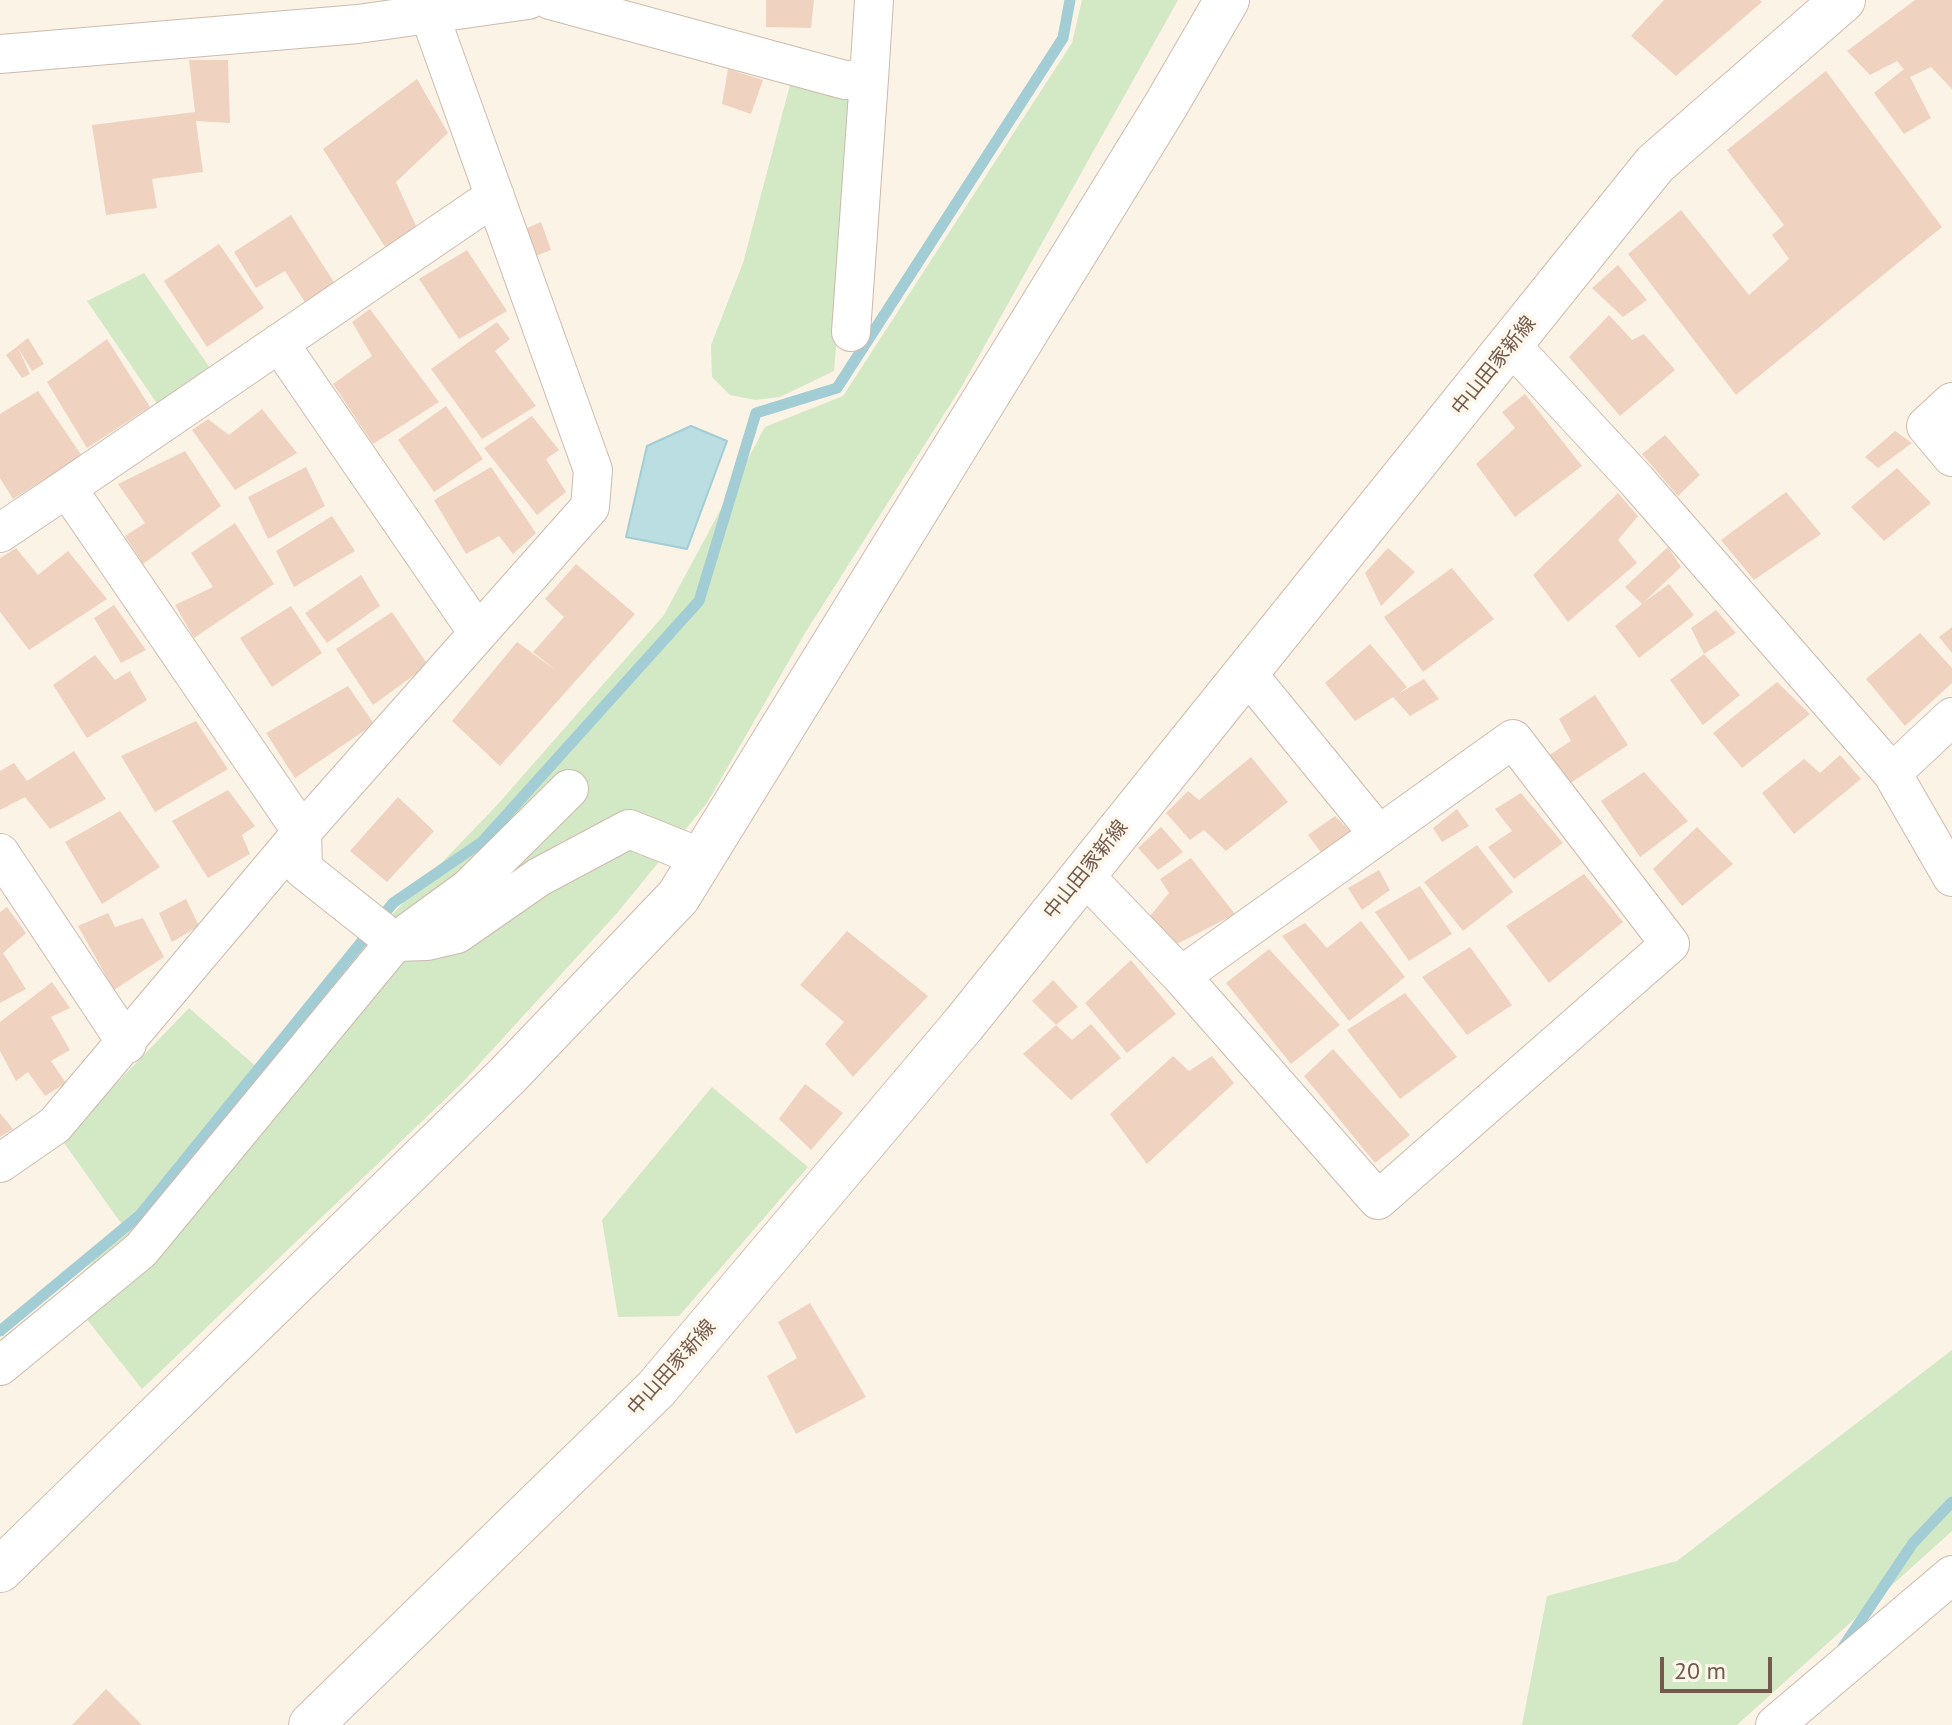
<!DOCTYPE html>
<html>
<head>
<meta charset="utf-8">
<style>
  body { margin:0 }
  #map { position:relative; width:1952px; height:1725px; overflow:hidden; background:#fbf3e6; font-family:"PT Sans",sans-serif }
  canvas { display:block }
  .scale { position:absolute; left:1660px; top:1657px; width:112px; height:36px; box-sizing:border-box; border:4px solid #735a4c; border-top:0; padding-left:10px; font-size:24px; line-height:28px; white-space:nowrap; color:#735a4c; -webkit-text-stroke:6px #fef7ec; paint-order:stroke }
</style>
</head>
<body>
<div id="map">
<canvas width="1952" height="1725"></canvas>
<div class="scale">20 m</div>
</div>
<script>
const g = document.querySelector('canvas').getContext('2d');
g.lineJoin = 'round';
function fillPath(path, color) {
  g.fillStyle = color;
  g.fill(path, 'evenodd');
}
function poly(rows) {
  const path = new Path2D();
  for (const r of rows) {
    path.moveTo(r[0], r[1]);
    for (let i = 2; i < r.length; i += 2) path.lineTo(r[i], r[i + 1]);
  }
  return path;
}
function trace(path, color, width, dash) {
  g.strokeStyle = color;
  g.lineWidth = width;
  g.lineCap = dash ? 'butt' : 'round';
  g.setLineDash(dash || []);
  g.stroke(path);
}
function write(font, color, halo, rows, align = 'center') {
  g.font = font + ' "PT Sans","Noto Sans JP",sans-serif';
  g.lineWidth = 7;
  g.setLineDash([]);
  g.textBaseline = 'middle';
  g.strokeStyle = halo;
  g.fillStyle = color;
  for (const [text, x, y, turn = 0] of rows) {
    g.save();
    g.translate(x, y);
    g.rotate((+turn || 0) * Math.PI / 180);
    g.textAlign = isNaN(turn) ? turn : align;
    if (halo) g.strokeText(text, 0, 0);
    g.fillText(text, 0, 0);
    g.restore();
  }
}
fillPath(poly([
  [1082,0,1178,0,962,386,805,633,707,803,618,912,461,1084,142,1389,66,1293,123,1226,62,1140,189,1008,259,1069,383,924,498,804,664,615,765,427,843,396,1072,43],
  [790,85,857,101,834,371,780,397,755,400,730,395,712,377,711,345,743,263],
  [144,273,210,368,158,405,87,301],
  [712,1087,808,1167,679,1316,618,1317,602,1220],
  [1952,1350,1952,1531,1737,1725,1522,1725,1547,1596,1677,1561]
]), '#d3e8c5');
const water = poly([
  [691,426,727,441,687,549,626,537,647,446,691,426]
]);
fillPath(water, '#bbdee3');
trace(water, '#a2cdd5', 2);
trace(poly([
  [0,1331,140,1215,393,903,482,842,699,601,756,413,837,388,1063,38,1070,0],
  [1843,1647,1913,1543,1952,1502]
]), '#a2cdd5', 11);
fillPath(poly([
  [766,0,814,0,811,28,766,27],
  [1664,0,1760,0,1762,2,1676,76,1631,36],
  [1915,0,1952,0,1952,89,1931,67,1910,77,1931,118,1904,134,1874,93,1904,69,1897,61,1870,75,1847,51],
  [189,60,228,60,230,123,196,121,203,172,152,179,157,208,106,215,92,125,195,112],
  [728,69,763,80,751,114,722,104],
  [1826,71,1942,227,1736,395,1628,254,1681,210,1749,295,1789,259,1772,235,1784,225,1727,150],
  [417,79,448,133,396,182,418,230,387,250,323,149],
  [291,215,337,287,308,307,285,271,256,288,234,252],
  [541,222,551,250,536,256,527,228],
  [219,244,264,308,207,347,164,281],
  [467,250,507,311,459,339,419,279],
  [1618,265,1647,300,1623,317,1592,288],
  [370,309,439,402,373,444,333,384,372,356,352,322],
  [1609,315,1632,340,1644,334,1675,370,1620,416,1569,357],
  [497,322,510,339,495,351,536,406,482,439,431,369],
  [28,338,44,364,32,371,18,348,30,374,22,378,6,355],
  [107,339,150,407,87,448,47,382],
  [38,391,82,456,13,499,0,478,0,414],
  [1525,394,1582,466,1515,517,1476,464,1515,428,1502,412],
  [446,406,483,459,434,492,398,440],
  [262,409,297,453,235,490,192,430,208,419,229,435],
  [532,416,559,450,546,459,566,492,537,515,484,448],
  [1895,431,1912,443,1878,468,1865,457],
  [1665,435,1700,475,1678,496,1642,454],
  [185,451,221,506,143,564,125,536,145,523,118,484],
  [306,467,325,506,268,539,248,497],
  [491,467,536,533,513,554,499,536,466,554,434,500],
  [1897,468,1931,503,1884,541,1851,507],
  [1786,492,1821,534,1754,580,1721,540],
  [1618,493,1638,516,1618,540,1637,563,1568,622,1533,575],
  [332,516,355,551,294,587,276,551],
  [235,523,274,584,194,638,175,605,213,587,191,553],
  [1668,547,1681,567,1644,602,1669,584,1694,615,1639,658,1615,626,1642,604,1625,587],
  [16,548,38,575,68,551,107,599,29,650,0,612,0,558],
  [1388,548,1415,572,1381,606,1365,573],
  [576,564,635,614,500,766,452,721,517,642,558,672,533,652,564,617,545,599],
  [1452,568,1494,619,1423,672,1384,617],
  [361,575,380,606,327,643,305,613],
  [114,605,146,650,121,663,94,618],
  [291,606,322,653,272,687,240,638],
  [1716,610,1736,633,1704,654,1691,628],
  [392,612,428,665,373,705,336,649],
  [1952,627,1952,653,1939,637],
  [1920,633,1952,668,1952,683,1905,726,1866,679],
  [1370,644,1407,687,1398,694,1424,679,1439,699,1410,716,1393,697,1355,721,1325,683],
  [1704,654,1740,695,1703,725,1670,680],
  [95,655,115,680,130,671,147,700,87,738,53,685],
  [1777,682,1810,714,1742,768,1713,733],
  [348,686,374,724,295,778,266,733],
  [1595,695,1628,745,1566,786,1548,756,1571,741,1559,719],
  [196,721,228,769,155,812,121,756],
  [74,751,106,799,50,829,25,797,0,810,0,771,14,763,27,781],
  [1840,755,1861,779,1794,834,1762,793,1804,759,1820,773],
  [1251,757,1288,802,1226,851,1204,830,1190,840,1166,813,1188,791,1199,800],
  [1644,772,1688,821,1640,857,1601,801],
  [228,790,255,826,242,835,250,854,208,878,172,821],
  [1521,793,1563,843,1514,879,1488,847,1512,831,1495,809],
  [398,797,434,831,387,882,350,851],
  [1457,809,1469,826,1442,842,1433,828],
  [120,811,160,867,102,904,65,842],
  [1335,816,1353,834,1323,855,1308,835],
  [1161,827,1183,852,1158,870,1138,848],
  [1697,827,1733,864,1682,906,1653,869],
  [1477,845,1513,892,1463,931,1424,882],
  [1191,858,1235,914,1175,945,1150,916,1169,893,1160,879],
  [1379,870,1390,890,1362,910,1348,888],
  [1584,874,1623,922,1549,983,1506,926],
  [1420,886,1452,934,1409,961,1375,912],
  [186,899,199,926,172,942,159,913],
  [7,907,26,933,3,953,26,989,0,1003,0,912],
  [108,913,115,927,143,918,164,957,114,990,78,926],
  [1361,921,1405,977,1349,1021,1282,936,1305,923,1327,948],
  [847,931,928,996,853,1077,825,1044,844,1022,800,985],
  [1470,947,1512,1005,1467,1035,1422,977],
  [1269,949,1340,1025,1291,1064,1226,983],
  [1131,960,1176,1014,1127,1053,1085,1003],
  [1053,980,1078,1007,1056,1025,1032,1001],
  [52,982,70,1008,51,1017,70,1050,51,1061,66,1083,45,1096,28,1072,16,1081,0,1051,0,1022],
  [1405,993,1457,1057,1400,1099,1347,1030],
  [1091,1024,1121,1058,1071,1100,1023,1054,1056,1025,1072,1040],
  [1333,1049,1410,1135,1375,1163,1304,1076],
  [1173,1056,1189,1071,1212,1056,1234,1083,1147,1164,1110,1114],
  [805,1084,843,1113,811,1150,779,1119],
  [0,1113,13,1129,0,1137],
  [810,1303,866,1397,796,1434,767,1376,797,1358,778,1322],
  [106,1689,142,1725,72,1725]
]), '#efd2bf');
const minor = poly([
  [550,0,845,80,869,79,874,0],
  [0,54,358,24,528,0],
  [851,332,869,79],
  [279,343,478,633],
  [1511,345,1637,481,1892,773,1952,877],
  [1952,402,1926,426,1952,457],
  [67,488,495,196],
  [0,533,67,488,302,832,590,507,593,470,430,16],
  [1246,672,1379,835],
  [1892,773,1952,717],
  [302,832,303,869,395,942,427,941,457,934,539,877,629,829,702,858],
  [0,853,127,1044],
  [1082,873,1181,976,1378,1200,1670,944,1513,739,1181,976],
  [0,1163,55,1125,302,832],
  [0,1366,141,1250,395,942,469,888,569,789],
  [1775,1725,1952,1575]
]);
const tertiary = poly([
  [0,1570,507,1076,678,897,1166,105,1227,0]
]);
const secondary = poly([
  [311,1725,656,1389,963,1025,1655,164,1843,0]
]);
trace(minor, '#ccbaad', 40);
trace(tertiary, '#ccbaad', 46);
trace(secondary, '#d1bcad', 46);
trace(minor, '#fff', 38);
trace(tertiary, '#fff', 44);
trace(secondary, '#fff', 44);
write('20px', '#735a4c', '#fef7ec', [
  ["中山田家新線",1494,366,-51],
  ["中山田家新線",1086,870,-51],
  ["中山田家新線",672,1368,-48]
]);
</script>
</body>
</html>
